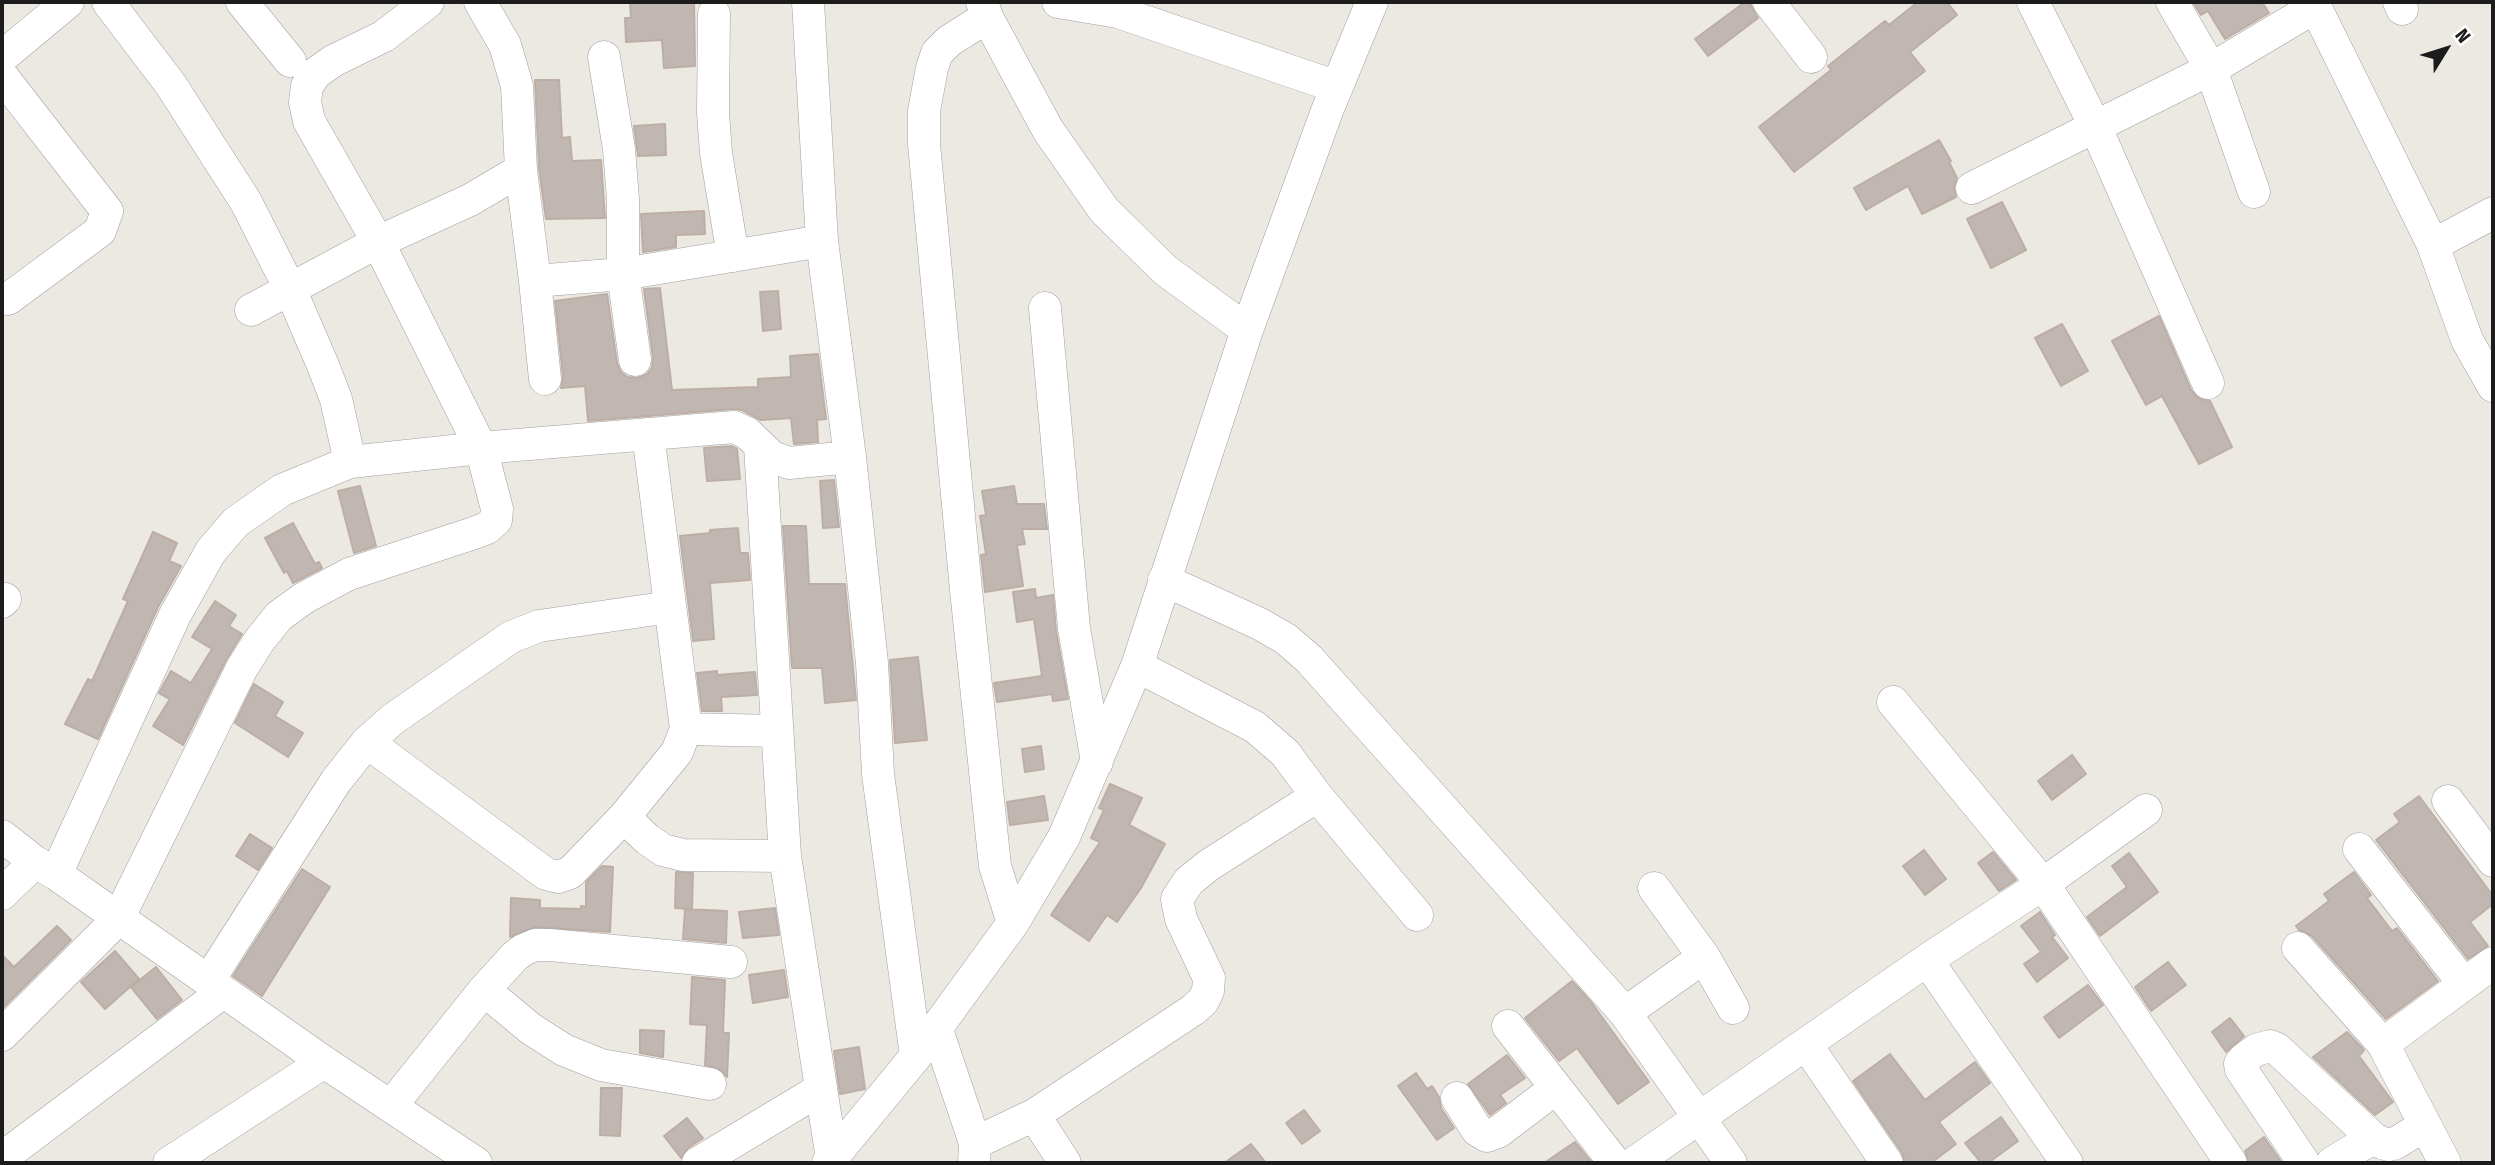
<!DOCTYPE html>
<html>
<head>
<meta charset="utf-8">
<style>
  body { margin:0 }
  #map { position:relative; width:2495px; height:1165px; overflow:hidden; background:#ece8e2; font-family:"Fira Sans Condensed",sans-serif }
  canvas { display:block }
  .frame { position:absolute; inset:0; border:4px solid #1c1c1c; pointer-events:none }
  .north { position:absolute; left:2411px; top:14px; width:70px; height:70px; -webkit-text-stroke:5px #fff; paint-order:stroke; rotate:52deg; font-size:19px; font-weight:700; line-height:28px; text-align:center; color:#1c1c1c }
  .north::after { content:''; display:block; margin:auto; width:24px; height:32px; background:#1c1c1c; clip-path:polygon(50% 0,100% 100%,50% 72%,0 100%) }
</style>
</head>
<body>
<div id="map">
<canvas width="2495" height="1165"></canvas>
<div class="frame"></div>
<div class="north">N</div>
</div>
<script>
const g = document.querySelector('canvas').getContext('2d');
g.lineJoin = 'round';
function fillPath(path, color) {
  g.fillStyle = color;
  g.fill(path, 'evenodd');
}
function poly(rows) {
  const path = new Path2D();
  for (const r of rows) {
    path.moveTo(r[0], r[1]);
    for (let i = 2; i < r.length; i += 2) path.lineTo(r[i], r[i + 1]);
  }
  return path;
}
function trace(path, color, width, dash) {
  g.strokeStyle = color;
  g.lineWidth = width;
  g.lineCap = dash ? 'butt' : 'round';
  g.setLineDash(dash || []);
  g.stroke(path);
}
const building = poly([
  [630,2,694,2,695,66,664,68,662,40,626,42,625,18,631,18,630,2],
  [1745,2,1749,2,1758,18,1708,56,1695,39,1745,2],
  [1918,2,1947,2,1957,15,1910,52,1925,71,1794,172,1759,127,1831,70,1828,66,1885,21,1889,25,1918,2],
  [2193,2,2262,2,2269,13,2225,39,2208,11,2201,15,2193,2],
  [535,80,559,80,562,138,570,137,572,161,601,160,605,218,546,219,539,168,535,80],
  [665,124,666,155,638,156,634,126,665,124],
  [1939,140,1951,161,1949,162,1957,178,1954,188,1956,197,1922,214,1908,186,1866,210,1854,188,1939,140],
  [2002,202,2026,250,1991,268,1967,219,2002,202],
  [704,211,705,234,676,235,676,247,643,252,641,214,704,211],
  [660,288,672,390,758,387,758,379,791,377,790,356,818,354,826,419,817,420,818,442,794,444,791,418,761,420,742,410,733,409,588,421,585,386,561,388,563,377,555,301,607,294,617,363,621,372,627,377,637,378,647,374,652,368,653,358,644,289,660,288],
  [778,291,781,329,763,331,760,292,778,291],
  [2159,316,2191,390,2198,398,2210,401,2232,447,2199,464,2162,396,2146,405,2112,341,2159,316],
  [2062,324,2088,371,2061,386,2035,338,2062,324],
  [731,446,737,449,740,479,707,481,704,448,731,446],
  [834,480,839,527,823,528,820,481,834,480],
  [360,486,376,546,354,553,338,491,360,486],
  [1014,486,1017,504,1044,504,1047,529,1022,529,1025,544,1017,545,1023,586,985,592,981,555,986,554,980,516,986,515,982,491,1014,486],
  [293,523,315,564,319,562,322,568,293,583,287,571,284,573,265,538,293,523],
  [783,526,806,526,809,584,845,584,856,700,825,703,822,668,792,668,783,526],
  [738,528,740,553,748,553,750,580,710,583,714,639,693,641,680,536,710,533,710,530,738,528],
  [153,532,177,543,169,561,181,566,158,607,98,739,65,724,88,679,92,681,128,601,123,599,153,532],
  [1035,589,1036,598,1053,595,1056,631,1068,699,1053,701,1052,694,997,702,994,683,1042,676,1034,619,1017,622,1013,592,1035,589],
  [215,601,236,615,229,626,242,634,226,660,183,745,153,726,170,699,159,693,171,671,191,683,212,649,192,637,215,601],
  [918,657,927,740,895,743,890,660,918,657],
  [717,671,717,675,755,672,757,695,721,697,722,711,702,711,697,673,717,671],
  [254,684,283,702,275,716,303,733,288,757,235,723,254,684],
  [1041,746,1044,769,1025,772,1022,749,1041,746],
  [2072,755,2086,774,2052,800,2038,781,2072,755],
  [1110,784,1142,798,1129,825,1165,844,1141,888,1117,922,1107,915,1089,941,1051,915,1100,842,1091,838,1104,810,1099,808,1110,784],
  [1044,796,1048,820,1010,825,1007,802,1044,796],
  [2419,796,2493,896,2493,904,2470,922,2488,946,2468,959,2376,840,2400,822,2394,814,2419,796],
  [250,834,272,848,258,870,236,856,250,834],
  [1924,850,1946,879,1925,895,1903,866,1924,850],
  [1993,852,2016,880,1999,891,1978,863,1993,852],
  [2129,853,2158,892,2100,936,2087,917,2127,887,2112,866,2129,853],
  [602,866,613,867,610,932,535,927,510,937,511,898,540,900,540,908,581,909,581,906,586,907,586,882,602,866],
  [302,869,330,887,262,996,233,976,302,869],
  [676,872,693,873,692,909,675,908,676,872],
  [2354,872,2371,895,2367,898,2392,931,2397,928,2438,981,2386,1019,2312,936,2299,930,2296,926,2329,901,2324,894,2354,872],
  [775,908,779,935,743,938,739,912,775,908],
  [685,909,727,911,726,943,683,939,685,909],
  [2040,912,2055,935,2052,937,2068,958,2037,982,2024,964,2041,952,2021,926,2040,912],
  [57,926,71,940,2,1009,2,955,14,967,57,926],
  [115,951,139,979,105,1009,81,982,115,951],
  [2168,962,2186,985,2151,1011,2135,987,2168,962],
  [156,967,182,1000,157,1019,131,987,156,967],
  [784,970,788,997,753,1003,749,975,784,970],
  [692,977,725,980,723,1033,729,1033,727,1077,721,1070,705,1065,707,1025,690,1024,692,977],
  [1572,981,1591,1002,1649,1082,1618,1104,1577,1048,1559,1061,1525,1018,1572,981],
  [2088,985,2103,1005,2059,1038,2044,1017,2088,985],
  [2230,1018,2244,1036,2226,1052,2212,1032,2230,1018],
  [640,1030,664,1031,663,1057,640,1053,640,1030],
  [2347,1032,2364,1050,2359,1056,2393,1102,2375,1115,2313,1057,2347,1032],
  [859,1047,865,1089,840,1094,834,1051,859,1047],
  [1890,1054,1925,1100,1975,1062,1990,1083,1939,1122,1956,1144,1931,1163,1905,1163,1902,1153,1853,1081,1890,1054],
  [1507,1055,1525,1078,1500,1095,1506,1103,1490,1115,1468,1084,1507,1055],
  [1416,1073,1427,1089,1432,1086,1439,1097,1441,1108,1454,1128,1437,1140,1398,1086,1416,1073],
  [601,1088,622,1088,620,1136,600,1135,601,1088],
  [1304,1110,1320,1131,1302,1144,1286,1123,1304,1110],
  [2001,1117,2018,1141,1988,1163,1981,1163,1965,1143,2001,1117],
  [687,1118,703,1138,688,1148,681,1158,664,1136,687,1118],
  [2264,1137,2282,1163,2249,1163,2245,1151,2264,1137],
  [1575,1142,1592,1163,1544,1163,1575,1142],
  [1251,1144,1266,1163,1224,1163,1251,1144]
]);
fillPath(building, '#c1b7b2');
trace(building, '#bdaea5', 2);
const minor = poly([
  [108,2,171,85,246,202,290,289,322,363,336,399,350,462],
  [242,2,290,61],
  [480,2,505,45,517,86,521,170,535,281,623,274,822,241,850,457,872,663,878,774,916,1056],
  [808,2,822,241],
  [982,2,987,17,1048,130,1104,210,1165,270,1247,330],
  [1058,2,1118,12,1337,87],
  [1769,2,1811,57],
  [2033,2,2096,128,2208,383],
  [2172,2,2211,69,2254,192],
  [2313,2,2433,245,2467,340,2493,386],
  [2399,2,2402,9],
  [714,14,713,113,716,153,733,256],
  [987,17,949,41,937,53,932,68,924,111,924,144,966,590,995,866,1013,923],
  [2,57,68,2],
  [604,57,619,149,623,199,623,274,635,360],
  [2,76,107,211,100,231,8,299,2,298],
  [1972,188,2211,69,2315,7],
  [2433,245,2493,213],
  [535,281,545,379],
  [1045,308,1074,628,1097,762],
  [251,310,378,242,470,200,521,170],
  [760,446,785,856,832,1159],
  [1164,580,1260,624,1286,639,1309,659,1625,1013,1731,1163],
  [2,602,5,599],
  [1137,666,1255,727,1285,753,1317,796,1417,915],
  [1893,702,2043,884,2146,810],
  [686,729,776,731],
  [367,742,546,874,558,877,570,873,624,817,677,752,686,729,648,434],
  [2448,801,2493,861],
  [624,817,647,839,663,850,683,855,785,856],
  [2,836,35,862,56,874,324,1062,476,1163],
  [2359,849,2464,984],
  [56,874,175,615,211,551,236,522,282,490,350,462,481,448,378,242,309,121,305,102,307,86,316,73,333,61,384,36,428,2],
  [1654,888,1704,957,1733,1008],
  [2,894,35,862],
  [2298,948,2383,1044,2445,1163],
  [1927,960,2067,1163],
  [209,980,336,781,367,742,393,719,511,637,539,626,670,607],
  [484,990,531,1029,564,1050,601,1065,710,1084],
  [1625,1013,1704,957],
  [1508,1026,1615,1163],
  [936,1027,975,1143,974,1163],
  [2,1035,118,919,242,668,259,641,279,616,304,598,349,574,474,533,487,528,496,520,497,509,481,448,734,427,747,433,772,457,789,463,850,457],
  [1806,1044,1887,1163],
  [2383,1044,2493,963],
  [1457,1098,1477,1130,1487,1136,1498,1132,1556,1088],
  [391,1106,484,990,515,956,523,950,535,945,550,945,731,962],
  [1034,1115,1065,1163],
  [975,1143,1034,1115,1193,1010,1203,1001,1208,991,1209,978,1181,919,1177,899,1189,881,1209,865,1317,796],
  [2,1158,223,992],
  [169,1163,324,1062],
  [698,1163,821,1089],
  [828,1163,916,1056,1013,923,1064,837,1137,666,1247,330,1327,111,1372,2],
  [1634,1163,1927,960,2043,884,2231,1163],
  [2304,1163,2241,1069,2240,1064,2244,1059,2256,1050,2270,1046,2277,1049,2373,1138,2382,1143,2389,1145,2396,1143,2425,1125],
  [2332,1163,2373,1138]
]);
trace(minor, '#a0a0a0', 33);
trace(minor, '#fff', 32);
</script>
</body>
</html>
